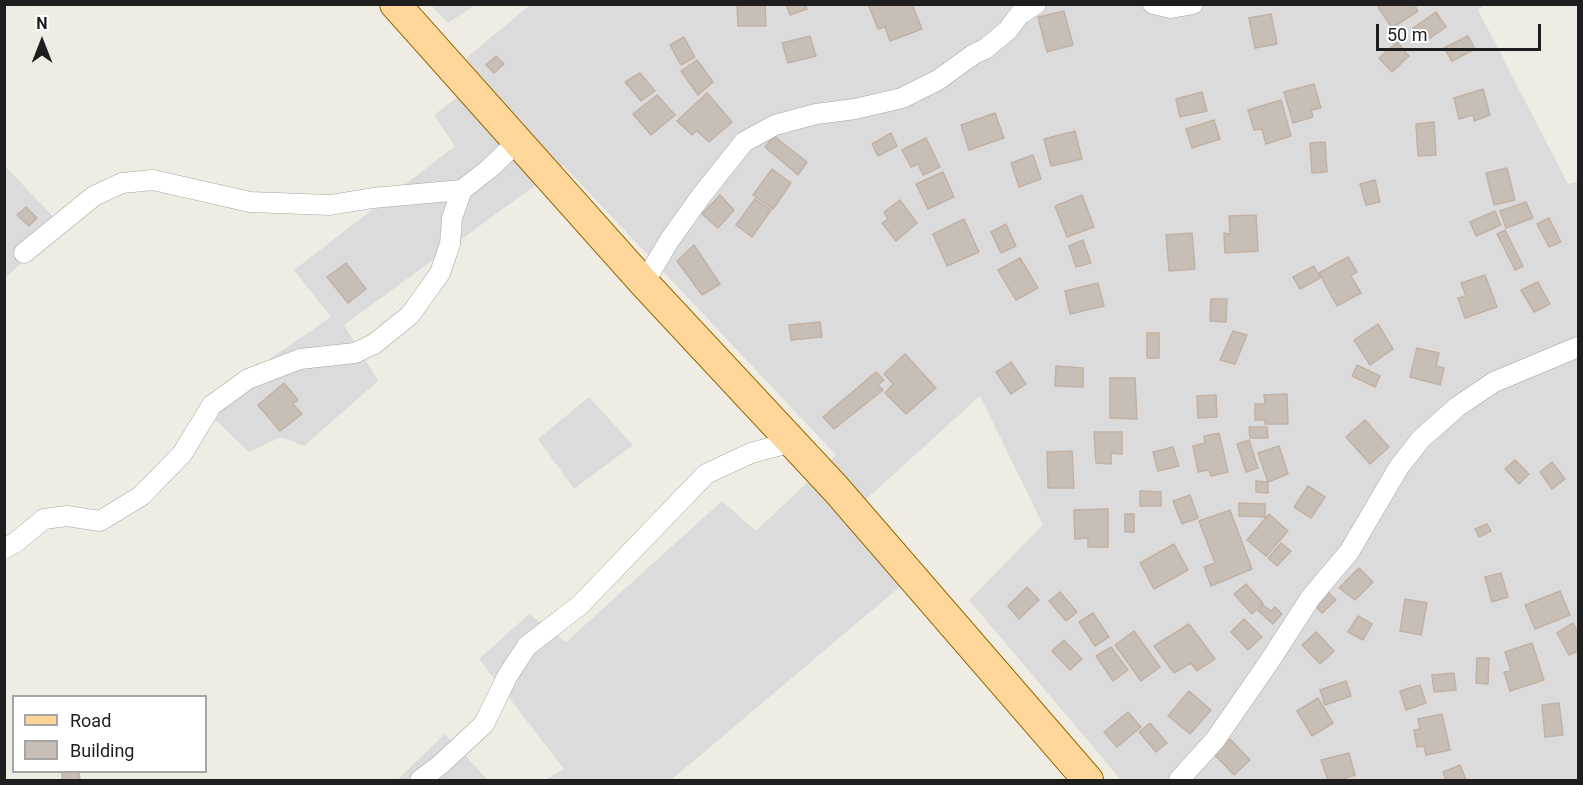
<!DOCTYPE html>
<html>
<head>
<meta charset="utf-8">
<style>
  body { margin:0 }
  #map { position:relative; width:1583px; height:785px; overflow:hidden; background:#efece3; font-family:Roboto,sans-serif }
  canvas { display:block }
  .frame { position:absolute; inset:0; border:6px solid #1e1e1e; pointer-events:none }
  .legend { position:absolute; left:12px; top:695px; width:195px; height:78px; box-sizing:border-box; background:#fff; border:2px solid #a5a5a5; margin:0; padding:8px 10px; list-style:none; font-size:18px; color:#1e1e1e }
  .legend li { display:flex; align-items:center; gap:12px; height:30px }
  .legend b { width:30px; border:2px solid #a5a5a5 }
  .north { position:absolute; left:12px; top:12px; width:60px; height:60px; -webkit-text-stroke:4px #fff; paint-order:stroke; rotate:0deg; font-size:16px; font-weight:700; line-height:24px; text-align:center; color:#1e1e1e }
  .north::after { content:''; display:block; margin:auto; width:21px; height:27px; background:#1e1e1e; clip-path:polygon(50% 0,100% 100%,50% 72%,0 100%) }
  .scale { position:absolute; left:1376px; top:24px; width:165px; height:27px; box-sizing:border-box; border:3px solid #1e1e1e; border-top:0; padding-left:8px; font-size:18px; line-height:21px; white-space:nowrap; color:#1e1e1e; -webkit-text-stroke:4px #fff; paint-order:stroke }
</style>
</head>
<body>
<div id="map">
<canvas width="1583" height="785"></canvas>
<div class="frame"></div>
<ul class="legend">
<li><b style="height:8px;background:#ffd699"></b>Road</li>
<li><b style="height:16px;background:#c7beb6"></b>Building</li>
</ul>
<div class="north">N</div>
<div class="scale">50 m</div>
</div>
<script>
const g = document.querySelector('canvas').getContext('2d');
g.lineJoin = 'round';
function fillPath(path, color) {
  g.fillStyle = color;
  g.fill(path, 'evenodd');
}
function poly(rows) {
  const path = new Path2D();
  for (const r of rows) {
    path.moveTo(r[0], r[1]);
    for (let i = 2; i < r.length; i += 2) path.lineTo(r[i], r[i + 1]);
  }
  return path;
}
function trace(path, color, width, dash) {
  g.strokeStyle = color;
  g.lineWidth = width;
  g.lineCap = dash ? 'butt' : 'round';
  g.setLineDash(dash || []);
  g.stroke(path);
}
fillPath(poly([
  [431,5,475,5,448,23],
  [530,5,1484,5,1478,10,1568,184,1578,182,1578,780,1121,780,969,600,1043,525,980,396,843,520,902,585,671,780,545,780,564,769,479,659,529,614,566,642,722,501,756,531,836,455,563,165,344,325,378,381,304,446,281,437,249,452,201,406,331,317,294,270,455,146,434,115,481,79,466,58],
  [4,165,63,227,5,278,4,278],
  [589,397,633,445,574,489,538,439],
  [445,734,488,780,397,780]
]), '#dcdbdb');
const building = poly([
  [737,4,765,4,766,26,738,26,737,4],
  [786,4,805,4,807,9,790,15,786,4],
  [868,4,912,4,922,29,890,41,885,27,878,29,868,4],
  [1382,4,1414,4,1418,11,1392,28,1378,7,1382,4],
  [1064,11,1073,45,1047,52,1038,17,1064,11],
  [1436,12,1446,27,1423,43,1413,28,1436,12],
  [1271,14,1277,44,1255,48,1249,18,1271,14],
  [810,36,816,56,788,63,782,43,810,36],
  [1468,36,1475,49,1452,61,1444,48,1468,36],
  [684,37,695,57,681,65,670,45,684,37],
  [1397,42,1409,56,1392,72,1379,58,1397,42],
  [496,56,504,64,494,73,486,65,496,56],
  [697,60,713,82,698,95,681,71,697,60],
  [640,73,655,91,641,101,625,82,640,73],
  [1314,84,1321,108,1311,110,1313,117,1293,123,1284,92,1314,84],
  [1483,89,1490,115,1474,121,1473,115,1459,119,1454,98,1483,89],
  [1202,92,1207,111,1180,117,1176,99,1202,92],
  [707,93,732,122,709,142,697,131,692,135,677,121,707,93],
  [657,95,675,115,651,135,633,114,657,95],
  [1281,100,1291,136,1266,144,1262,129,1254,130,1248,110,1281,100],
  [995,113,1004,138,969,150,961,125,995,113],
  [1214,120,1220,139,1192,148,1186,129,1214,120],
  [1434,122,1436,155,1418,156,1416,124,1434,122],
  [1075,131,1082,159,1051,166,1044,139,1075,131],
  [891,133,897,146,878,156,872,144,891,133],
  [774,136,807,162,798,175,765,147,774,136],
  [926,138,940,167,923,175,918,164,911,167,902,150,926,138],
  [1325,142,1327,172,1312,173,1310,143,1325,142],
  [1033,155,1041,179,1019,187,1011,163,1033,155],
  [1507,168,1515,200,1494,205,1486,173,1507,168],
  [772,169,791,183,773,209,753,195,772,169],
  [943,172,954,197,928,209,916,184,943,172],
  [1375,180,1380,202,1366,205,1360,184,1375,180],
  [720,195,734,210,718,228,702,214,720,195],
  [1082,195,1094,227,1067,237,1055,206,1082,195],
  [755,199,771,210,752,237,736,225,755,199],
  [900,200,917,223,896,241,882,223,888,219,884,212,900,200],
  [1526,202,1533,218,1506,228,1500,211,1526,202],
  [26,207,37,218,29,226,17,215,26,207],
  [1495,211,1501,225,1476,236,1470,222,1495,211],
  [1256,215,1258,251,1225,253,1224,233,1230,234,1229,216,1256,215],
  [1549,218,1561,242,1549,247,1537,224,1549,218],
  [964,219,979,252,947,266,933,234,964,219],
  [1006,224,1016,246,1001,253,991,232,1006,224],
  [1505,230,1523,266,1515,270,1497,234,1505,230],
  [1192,233,1195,269,1169,271,1166,235,1192,233],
  [1083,240,1091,263,1076,267,1069,246,1083,240],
  [694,245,720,284,702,295,677,261,694,245],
  [1348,257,1357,272,1351,276,1361,293,1337,306,1319,273,1348,257],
  [1020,258,1038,288,1016,300,998,270,1020,258],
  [346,263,366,289,348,303,327,277,346,263],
  [1314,266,1320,278,1300,289,1293,277,1314,266],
  [1485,275,1497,307,1465,318,1458,298,1466,296,1461,283,1485,275],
  [1538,282,1550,304,1534,312,1521,290,1538,282],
  [1098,283,1104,306,1070,314,1065,291,1098,283],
  [1211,299,1227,299,1226,322,1210,321,1211,299],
  [820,322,822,337,791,340,789,325,820,322],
  [1378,324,1393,349,1370,365,1354,340,1378,324],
  [1233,331,1247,335,1235,364,1220,360,1233,331],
  [1147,333,1159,333,1159,358,1147,358,1147,333],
  [1417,348,1439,353,1436,366,1444,368,1440,385,1410,377,1417,348],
  [905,354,936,388,906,414,885,393,893,384,884,374,905,354],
  [1011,362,1026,384,1011,394,996,372,1011,362],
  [1357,365,1380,376,1375,387,1352,376,1357,365],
  [1056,366,1083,368,1083,387,1055,386,1056,366],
  [876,372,884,380,878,385,883,390,834,429,823,417,876,372],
  [1110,378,1135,378,1137,419,1110,418,1110,378],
  [284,383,298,400,293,404,302,414,280,431,258,405,284,383],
  [1287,394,1288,424,1265,424,1265,420,1255,420,1255,404,1265,404,1264,395,1287,394],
  [1216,395,1217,417,1198,418,1197,396,1216,395],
  [1365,420,1389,447,1370,464,1346,437,1365,420],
  [1249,427,1267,427,1268,438,1250,438,1249,427],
  [1094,432,1122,432,1122,454,1111,453,1111,464,1096,463,1094,432],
  [1219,433,1228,472,1211,476,1209,470,1198,472,1193,446,1205,443,1204,436,1219,433],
  [1249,440,1258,468,1246,472,1237,444,1249,440],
  [1279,446,1288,474,1268,482,1258,453,1279,446],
  [1173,447,1179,466,1158,471,1153,452,1173,447],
  [1072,451,1074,488,1048,488,1047,452,1072,451],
  [1515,460,1529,474,1519,484,1505,469,1515,460],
  [1552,462,1565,479,1552,489,1540,472,1552,462],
  [1256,481,1268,482,1268,493,1256,492,1256,481],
  [1308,486,1325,497,1311,518,1294,507,1308,486],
  [1140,491,1161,492,1161,506,1140,506,1140,491],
  [1190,495,1198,518,1182,524,1173,501,1190,495],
  [1239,503,1265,504,1265,517,1239,516,1239,503],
  [1108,509,1108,547,1088,547,1088,538,1075,539,1074,510,1108,509],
  [1230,510,1252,569,1211,586,1204,567,1215,563,1199,521,1230,510],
  [1125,514,1134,514,1134,532,1125,532,1125,514],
  [1269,514,1288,531,1266,556,1247,540,1269,514],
  [1487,524,1491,531,1479,537,1475,529,1487,524],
  [1281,543,1291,551,1277,566,1268,558,1281,543],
  [1174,544,1188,570,1154,589,1140,563,1174,544],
  [1359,568,1373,582,1355,600,1339,588,1359,568],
  [1501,573,1508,597,1492,602,1485,577,1501,573],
  [1246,584,1263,603,1252,614,1234,594,1246,584],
  [1027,587,1039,600,1019,619,1008,606,1027,587],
  [1327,591,1336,600,1322,613,1314,604,1327,591],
  [1560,591,1570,615,1535,629,1525,605,1560,591],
  [1060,592,1077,612,1066,621,1049,601,1060,592],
  [1405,599,1427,603,1421,635,1400,631,1405,599],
  [1263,605,1271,611,1275,607,1282,614,1273,624,1258,611,1263,605],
  [1093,613,1109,637,1095,646,1079,622,1093,613],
  [1358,616,1372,624,1363,640,1348,632,1358,616],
  [1244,619,1262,637,1248,650,1231,632,1244,619],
  [1573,623,1578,633,1578,651,1569,655,1557,633,1573,623],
  [1189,624,1215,659,1197,671,1191,663,1174,673,1154,646,1189,624],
  [1134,631,1160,667,1141,681,1115,645,1134,631],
  [1316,632,1334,651,1320,664,1302,645,1316,632],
  [1064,640,1082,659,1070,670,1052,651,1064,640],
  [1532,643,1544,680,1510,691,1504,672,1511,671,1505,652,1532,643],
  [1111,647,1128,670,1113,681,1096,656,1111,647],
  [1477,658,1489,658,1488,684,1476,683,1477,658],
  [1454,673,1456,690,1434,692,1432,675,1454,673],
  [1346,681,1351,696,1325,705,1320,690,1346,681],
  [1420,685,1426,703,1406,710,1400,691,1420,685],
  [1189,691,1211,710,1190,734,1168,716,1189,691],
  [1318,698,1333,723,1312,736,1297,711,1318,698],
  [1559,703,1563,735,1545,737,1542,705,1559,703],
  [1128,712,1141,727,1117,747,1104,732,1128,712],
  [1442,714,1450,750,1426,755,1424,746,1417,747,1414,730,1420,729,1418,719,1442,714],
  [1150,723,1167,743,1156,752,1139,732,1150,723],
  [1230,739,1250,760,1234,775,1214,754,1230,739],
  [1349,753,1355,775,1339,780,1328,780,1321,760,1349,753],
  [1460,765,1466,780,1446,780,1443,772,1460,765],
  [62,772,79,772,80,780,62,780,62,772]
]);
fillPath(building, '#c7beb6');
trace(building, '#c1b2a5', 1.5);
const street = poly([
  [1153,4,1171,8,1193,4],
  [24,253,94,196,122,183,153,180,250,202,330,205,373,198,462,190,490,168,517,142],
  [644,283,669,241,701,196,744,142,775,125,816,114,855,109,902,98,938,80,974,54,985,49,1008,30,1019,15,1036,4],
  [4,549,16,542,44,519,67,516,100,521,141,496,182,454,212,405,248,379,300,359,355,353,374,344,410,315,440,273,450,244,452,218,462,190],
  [420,780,440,765,484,724,508,675,527,646,580,605,706,474,751,453,792,442],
  [1179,780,1215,740,1269,662,1311,597,1349,552,1399,467,1421,439,1457,407,1494,382,1578,347]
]);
const primary = poly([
  [395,4,644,283,836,489,1088,780]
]);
trace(street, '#a5a5a5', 21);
trace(primary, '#976b00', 32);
trace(street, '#fff', 20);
trace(primary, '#ffd699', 30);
</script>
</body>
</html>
